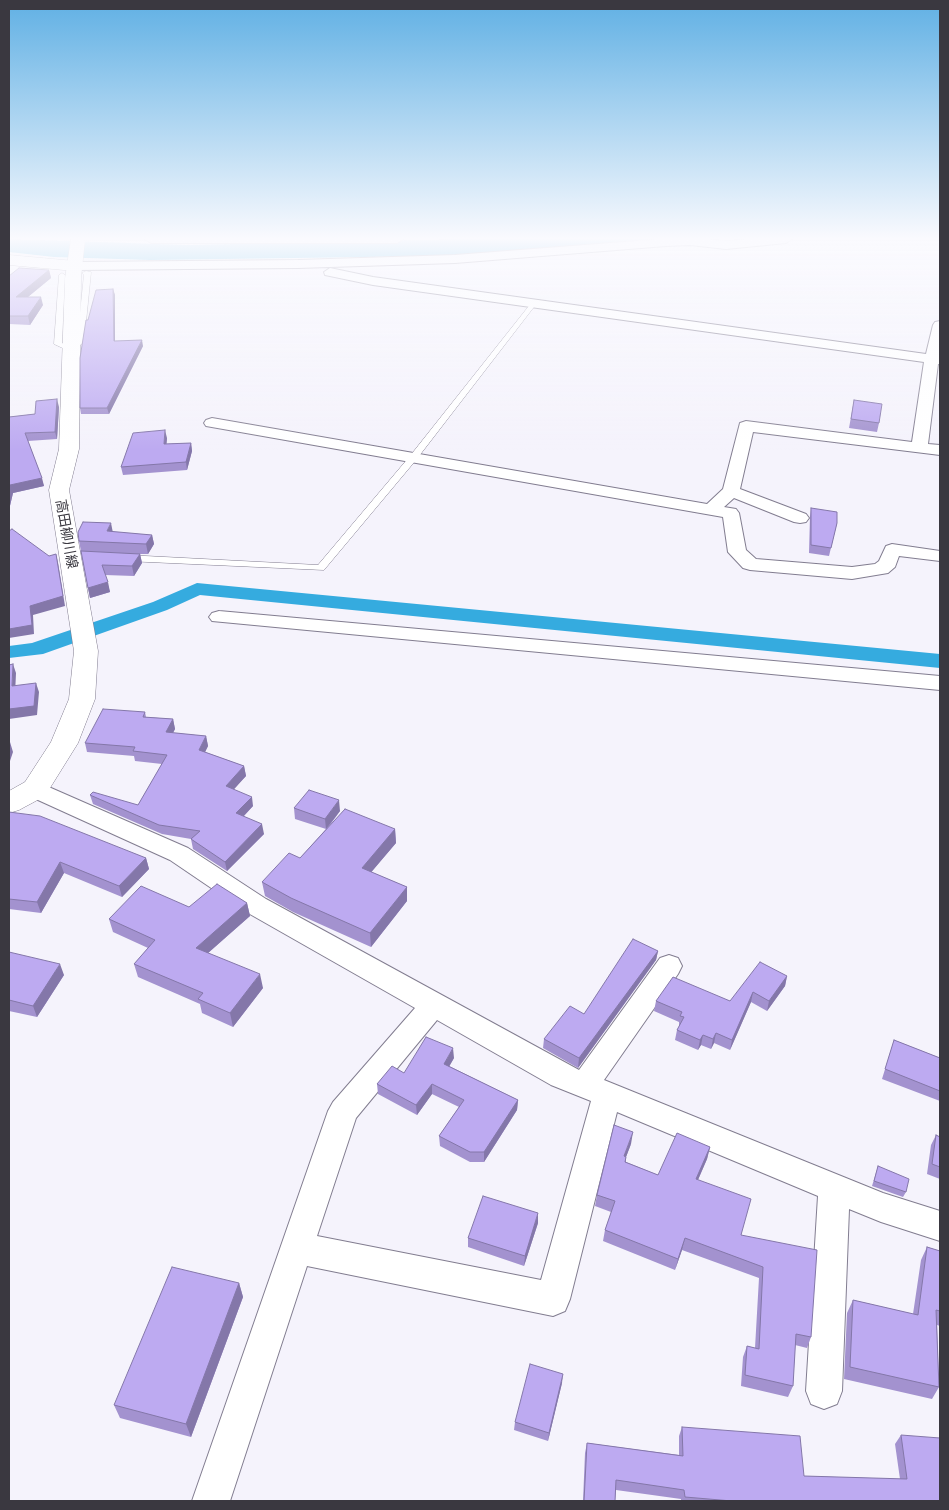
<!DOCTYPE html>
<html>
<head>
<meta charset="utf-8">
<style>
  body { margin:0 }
  #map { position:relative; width:949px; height:1510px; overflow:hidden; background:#f5f3fc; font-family:"IBM Plex Sans",sans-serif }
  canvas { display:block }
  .frame { position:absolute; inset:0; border:10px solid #3a3840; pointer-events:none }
</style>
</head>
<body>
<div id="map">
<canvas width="949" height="1510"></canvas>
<div class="frame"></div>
</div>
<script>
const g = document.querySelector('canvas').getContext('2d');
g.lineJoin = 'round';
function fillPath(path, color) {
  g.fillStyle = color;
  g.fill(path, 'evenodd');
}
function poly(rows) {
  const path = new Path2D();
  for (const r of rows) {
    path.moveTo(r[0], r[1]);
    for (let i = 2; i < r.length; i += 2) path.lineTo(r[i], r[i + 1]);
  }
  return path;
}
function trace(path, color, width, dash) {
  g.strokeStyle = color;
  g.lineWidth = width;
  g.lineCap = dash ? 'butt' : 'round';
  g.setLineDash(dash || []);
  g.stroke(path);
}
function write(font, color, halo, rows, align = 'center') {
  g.font = font + ' "IBM Plex Sans","Noto Sans JP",sans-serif';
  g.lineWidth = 4.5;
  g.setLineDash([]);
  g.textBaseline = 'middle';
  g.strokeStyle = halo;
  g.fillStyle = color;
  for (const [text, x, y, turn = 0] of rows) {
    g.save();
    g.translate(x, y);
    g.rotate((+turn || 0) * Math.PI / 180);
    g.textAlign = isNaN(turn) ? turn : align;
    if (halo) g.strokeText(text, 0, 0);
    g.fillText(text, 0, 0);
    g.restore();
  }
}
fillPath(poly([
  [9,239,188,245,458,239,674,239,438,256,150,260,54,257,9,252]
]), '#35abdf');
fillPath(poly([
  [197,583,940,654,940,668,200,595,167,610,43,654,9,658,9,646,32,643,153,602,197,583]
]), '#35abdf');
const service = poly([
  [86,271,91,272,84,342,71,352,54,344,59,275,62,273,65,275,62,343,70,347,77,341,84,275,82,273,86,271],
  [532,302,537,303,416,460,324,570,126,561,121,558,126,555,318,565,410,456,532,302]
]);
const minor = poly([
  [145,239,403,239,397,243,151,243,145,239],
  [663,239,701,239,726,241,754,239,792,239,786,243,726,249,690,245,666,246,455,263,298,268,75,270,69,266,75,262,298,260,455,255,663,239],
  [330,268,373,277,926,354,933,325,935,322,940,321,940,364,938,364,928,444,940,445,940,455,753,432,740,489,806,514,809,518,806,522,800,523,794,522,734,498,724,507,736,509,739,513,746,550,756,559,852,567,875,564,879,561,886,546,892,544,940,551,940,561,899,556,895,567,888,573,852,579,750,570,743,568,728,552,723,517,206,426,204,423,206,420,212,418,707,504,723,489,740,423,746,421,912,442,924,362,373,285,325,275,324,272,330,268],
  [219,611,940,676,940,690,212,621,209,617,212,613,219,611],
  [35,781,188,848,266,899,579,1070,660,958,669,955,678,958,682,966,678,974,604,1080,883,1193,940,1211,940,1241,881,1222,849,1209,842,1391,837,1404,824,1409,811,1404,806,1391,818,1196,617,1112,570,1299,565,1311,553,1316,307,1266,230,1501,192,1501,328,1111,333,1102,415,1008,248,913,170,860,27,795,23,789,27,783,35,781],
  [437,1020,551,1085,591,1101,541,1280,317,1236,356,1118,437,1020]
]);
const tertiary = poly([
  [9,255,75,261,80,263,83,266,80,269,75,271,9,265,9,255]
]);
const secondary = poly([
  [71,239,85,239,81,278,79,449,69,490,98,651,95,699,78,743,45,796,19,810,9,813,9,791,25,782,51,742,69,699,74,651,49,490,59,449,65,278,71,239]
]);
trace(service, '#827d90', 1);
trace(minor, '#827d90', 2);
trace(tertiary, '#827d90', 1);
trace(secondary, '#827d90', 1);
fillPath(service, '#fff');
fillPath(minor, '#fff');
fillPath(tertiary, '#fff');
fillPath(secondary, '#fff');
fillPath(poly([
  [49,270,51,278,28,297,43,305,30,325,9,324,9,276],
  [113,289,115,295,115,341,143,346,109,414,81,414,80,408,88,320],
  [854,400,879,423,877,432,849,428],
  [59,407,57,439,28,441,44,486,13,493,9,510,9,417,35,414],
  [167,438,166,444,191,443,192,451,187,470,123,475,121,467],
  [811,508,837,523,829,556,809,553,810,516],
  [113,532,152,535,154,544,148,554,140,554,142,563,134,576,105,575,110,592,90,598,79,541],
  [145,712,146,717,173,719,175,729,173,733,206,736,208,746,205,752,244,766,246,776,233,789,253,806,244,816,264,834,227,871,193,849,191,839,162,834,93,804,90,795,138,805,162,764,135,761,134,756,87,752,85,743],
  [294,808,340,811,328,828,395,829,396,843,371,872,407,887,407,901,371,947,293,912,265,896,262,882,300,858,326,829,295,819],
  [9,812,146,858,149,869,122,897,64,873,41,913,9,909],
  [247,903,250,916,208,953,263,988,233,1027,202,1013,200,1004,138,977,134,964,148,948,113,932,109,919,189,907],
  [658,951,656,960,578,1068,543,1048,544,1039,584,1014],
  [9,952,64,975,37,1017,9,1011],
  [787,976,785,986,767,1011,751,1002,730,1050,714,1043,711,1049,701,1045,698,1050,675,1040,677,1030,679,1027,679,1022,654,1011,656,1001,730,1001],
  [894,1040,940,1058,940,1101,882,1079],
  [454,1058,449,1066,518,1100,517,1110,484,1162,470,1162,440,1146,439,1136,459,1107,432,1094,417,1115,378,1094,377,1084,404,1073],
  [936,1135,940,1137,940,1179,927,1174,931,1145],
  [631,1144,626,1157,626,1162,658,1175,710,1147,707,1159,698,1180,741,1235,811,1337,807,1348,795,1345,793,1386,788,1397,741,1386,743,1357,747,1346,755,1348,759,1278,682,1250,675,1270,603,1241,605,1230,611,1212,595,1206,597,1195],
  [878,1166,906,1192,903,1197,872,1186],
  [538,1223,524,1266,468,1247,468,1238],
  [927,1247,940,1251,940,1326,937,1325,939,1387,932,1399,844,1379,847,1313,853,1300,913,1314,921,1260],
  [239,1283,243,1297,191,1437,120,1418,114,1405],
  [562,1383,548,1441,514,1430,515,1422],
  [682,1427,804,1476,900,1479,895,1444,901,1435,940,1501,681,1501,681,1499,616,1490,615,1501,583,1501,585,1453,587,1443,679,1455,679,1436]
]), '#a392cf');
fillPath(poly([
  [49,270,51,278,18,305,16,297],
  [113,289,115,295,115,347,114,341],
  [41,297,43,305,30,325,28,316],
  [142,340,143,346,109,414,107,408],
  [57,399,59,407,57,439,55,432],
  [165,430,167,438,166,451,164,444],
  [191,443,192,451,187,470,186,462],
  [42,478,44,486,13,493,9,510,9,492,10,485],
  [111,523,113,533,107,531],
  [152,535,154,544,148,554,146,544],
  [56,554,58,563,65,606,33,615,34,634,9,638,9,629,30,606],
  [140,554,142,563,134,576,132,566],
  [108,582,110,592,90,598,88,588],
  [13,664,16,673,15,695,12,686],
  [36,683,39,692,37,715,9,719,9,709],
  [173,719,175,729,168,742,166,732],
  [206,736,208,746,201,760,199,750],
  [10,742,13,752,9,764,9,745],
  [244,766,246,776,228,796,226,786],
  [252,797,253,806,237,823,236,813],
  [339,800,340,811,326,829,325,819],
  [262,824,264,834,227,871,225,862],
  [395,829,396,843,363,882,362,868],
  [146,858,149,869,122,897,119,886],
  [60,862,64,873,41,913,37,902],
  [407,887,407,901,371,947,370,933],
  [247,903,250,916,199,961,196,948],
  [658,951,656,960,578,1068,579,1058],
  [60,964,64,975,37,1017,33,1006],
  [260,974,263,988,233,1027,230,1013],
  [787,976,785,986,767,1011,769,1001],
  [753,992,751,1002,730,1050,732,1040],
  [716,1033,714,1043,711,1049,713,1039],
  [703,1035,701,1045,698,1050,700,1040],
  [453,1048,454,1058,445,1074,444,1064],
  [432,1084,432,1094,417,1115,416,1105],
  [518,1100,517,1110,484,1162,484,1152],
  [633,1132,631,1144,626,1157,624,1169,624,1156],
  [710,1147,707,1159,693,1191,696,1179],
  [538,1213,538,1223,524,1266,525,1256],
  [685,1238,682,1250,675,1270,678,1259],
  [239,1283,243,1297,191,1437,186,1424],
  [563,1374,562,1383,548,1441,549,1433]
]), '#8477a9');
const building = poly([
  [19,268,49,270,16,297,41,297,28,316,9,316,9,276,19,268],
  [113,289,114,341,142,340,107,408,80,408,80,358,86,320,88,320,96,290,113,289],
  [57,399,55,432,25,433,42,478,10,485,9,492,9,417,35,414,36,401,57,399],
  [854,400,882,404,879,423,851,419,854,400],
  [165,430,164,444,191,443,186,462,121,467,133,433,165,430],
  [811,508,837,512,837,523,831,548,811,545,811,508],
  [83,522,111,523,107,531,152,535,146,544,79,541,78,532,83,522],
  [12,529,49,556,56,554,63,596,30,606,32,625,9,629,9,531,12,529],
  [81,551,140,554,132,566,102,565,108,582,88,588,81,551],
  [13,664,12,686,36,683,34,706,9,709,9,665,13,664],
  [103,709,145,712,143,717,173,719,166,732,206,736,199,750,244,766,226,786,252,797,236,813,262,824,225,862,191,839,200,831,159,825,90,795,93,792,138,805,167,755,133,751,135,747,85,743,103,709],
  [309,790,339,800,325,819,294,808,309,790],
  [345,809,395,829,362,868,407,887,370,933,291,898,262,882,289,853,300,858,345,809],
  [9,812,40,816,146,858,119,886,60,862,37,902,9,899,9,812],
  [217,884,247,903,196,948,260,974,230,1013,198,999,203,993,134,964,155,940,109,919,141,886,189,907,217,884],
  [633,939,658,951,579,1058,544,1039,570,1006,584,1014,633,939],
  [9,952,60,964,33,1006,9,1000,9,952],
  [760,962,787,976,769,1001,753,992,732,1040,716,1033,713,1039,703,1035,700,1040,677,1030,684,1017,680,1016,682,1012,656,1001,673,977,730,1001,760,962],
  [426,1037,453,1048,444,1064,518,1100,484,1152,470,1152,439,1136,464,1100,432,1084,416,1105,377,1084,392,1066,404,1073,426,1037],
  [894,1040,940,1058,940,1091,885,1069,894,1040],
  [614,1125,633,1132,624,1156,626,1157,625,1162,658,1175,677,1133,710,1147,696,1179,751,1199,741,1235,817,1250,811,1337,796,1334,793,1386,745,1375,747,1346,759,1349,763,1267,685,1238,678,1259,605,1230,615,1201,597,1195,614,1125],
  [936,1135,940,1137,940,1167,932,1164,936,1135],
  [878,1166,909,1179,906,1192,874,1181,878,1166],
  [483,1196,538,1213,525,1256,468,1238,483,1196],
  [927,1247,940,1251,940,1311,936,1310,939,1387,850,1367,853,1300,918,1315,927,1247],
  [172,1267,239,1283,186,1424,114,1405,172,1267],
  [530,1364,563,1374,549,1433,515,1422,530,1364],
  [682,1427,800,1436,804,1476,907,1479,901,1435,940,1438,940,1501,732,1501,685,1497,684,1490,616,1480,615,1501,584,1501,587,1443,683,1456,682,1427]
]);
fillPath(building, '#bdaaf1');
trace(building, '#8477a9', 1);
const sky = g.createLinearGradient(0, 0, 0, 450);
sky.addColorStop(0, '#60b0e4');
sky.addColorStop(0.53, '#fafafe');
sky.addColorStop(1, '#fafafe00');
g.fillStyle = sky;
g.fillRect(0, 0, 949, 450);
write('14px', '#3a3840', '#fff', [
  ["高田柳川線",66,534,80]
]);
</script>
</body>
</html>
